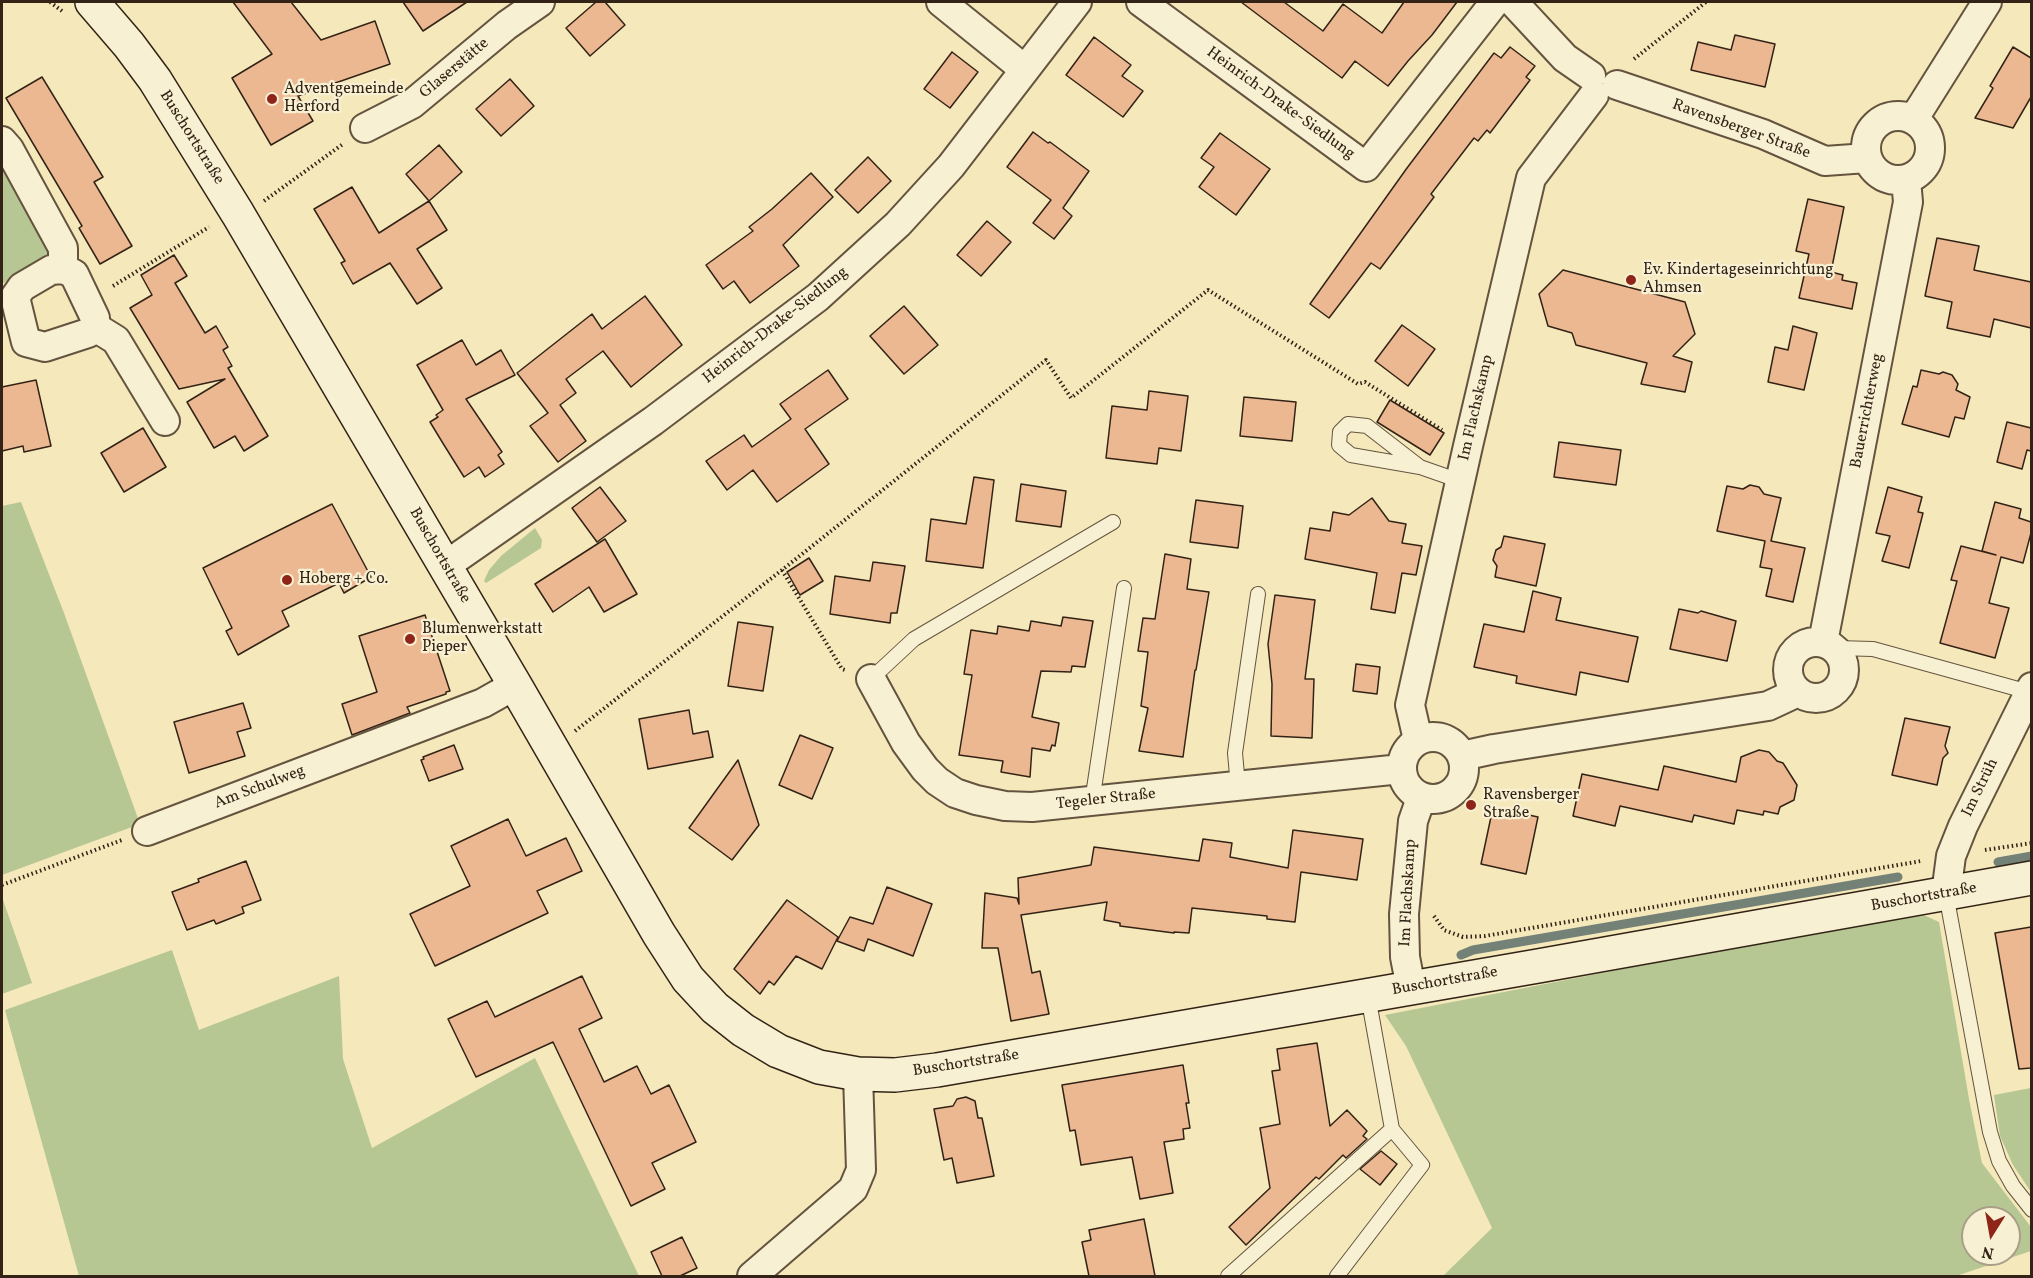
<!DOCTYPE html>
<html>
<head>
<meta charset="utf-8">
<style>
  body { margin:0 }
  #map { position:relative; width:2033px; height:1278px; overflow:hidden; background:#f5e8bb; font-family:Vollkorn,serif }
  canvas { display:block }
  .frame { position:absolute; inset:0; border:3px solid #332316; pointer-events:none }
  .north { position:absolute; left:1961px; top:1206px; width:60px; height:60px; box-sizing:border-box; background:#f8f0d3; border:2px solid #a99e87; border-radius:50%; rotate:191deg; font-size:16px; font-weight:700; line-height:24px; text-align:center; color:#332316 }
  .north::after { content:''; display:block; margin:auto; width:21px; height:27px; background:#8f2418; clip-path:polygon(50% 0,100% 100%,50% 72%,0 100%) }
</style>
</head>
<body>
<div id="map">
<canvas width="2033" height="1278"></canvas>
<div class="frame"></div>
<div class="north">N</div>
</div>
<script>
const g = document.querySelector('canvas').getContext('2d');
g.lineJoin = 'round';
function fillPath(path, color) {
  g.fillStyle = color;
  g.fill(path, 'evenodd');
}
function poly(rows) {
  const path = new Path2D();
  for (const r of rows) {
    if (r.length === 3) {
      path.moveTo(r[0] + r[2], r[1]);
      path.arc(r[0], r[1], r[2], 0, 2 * Math.PI);
      continue;
    }
    path.moveTo(r[0], r[1]);
    for (let i = 2; i < r.length; i += 2) path.lineTo(r[i], r[i + 1]);
  }
  return path;
}
function trace(path, color, width, dash) {
  g.strokeStyle = color;
  g.lineWidth = width;
  g.lineCap = dash ? 'butt' : 'round';
  g.setLineDash(dash || []);
  g.stroke(path);
}
function write(font, color, halo, rows, align = 'center') {
  g.font = font + ' Vollkorn,serif';
  g.lineWidth = 4.5;
  g.setLineDash([]);
  g.textBaseline = 'middle';
  g.strokeStyle = halo;
  g.fillStyle = color;
  for (const [text, x, y, turn = 0] of rows) {
    g.save();
    g.translate(x, y);
    g.rotate((+turn || 0) * Math.PI / 180);
    g.textAlign = isNaN(turn) ? turn : align;
    if (halo) g.strokeText(text, 0, 0);
    g.fillText(text, 0, 0);
    g.restore();
  }
}
fillPath(poly([
  [2,154,53,251,2,284],
  [21,502,64,613,140,824,2,875,2,506],
  [535,528,542,540,541,548,486,583,484,581,489,570,501,556],
  [2,897,32,983,2,994],
  [1917,912,1939,922,1969,1099,1982,1163,2031,1227,2031,1251,1956,1276,1443,1276,1492,1228,1406,1046,1385,1015],
  [1973,1218,2009,1218,2009,1254,1973,1254],
  [172,950,199,1030,339,976,343,1059,372,1148,535,1058,639,1276,79,1276,5,1010],
  [2031,1088,2032,1088,2031,1192,2013,1165,2000,1136,1994,1095]
]), '#b6c794');
trace(poly([
  [1998,862,2032,856],
  [1461,955,1473,950,1898,877]
]), '#738176', 9);
const building = poly([
  [233,2,291,2,321,40,375,21,390,64,298,96,313,121,271,145,232,78,272,54,233,2],
  [403,2,467,2,423,31,403,2],
  [596,2,605,2,625,25,590,56,566,28,596,2],
  [1241,2,1284,2,1323,31,1343,4,1382,33,1404,2,1457,2,1432,35,1408,61,1388,86,1355,61,1342,78,1241,2],
  [1735,35,1775,44,1765,87,1691,70,1698,42,1731,50,1735,35],
  [1094,37,1131,65,1122,76,1143,91,1123,117,1066,75,1094,37],
  [1510,47,1535,66,1526,77,1530,80,1490,133,1487,130,1478,141,1474,138,1431,194,1434,197,1380,269,1371,263,1329,318,1310,304,1407,168,1494,53,1501,58,1510,47],
  [2013,47,2031,58,2031,97,2013,128,1975,118,1993,88,1990,86,2013,47],
  [952,52,978,72,950,108,924,89,952,52],
  [42,77,103,177,94,182,132,246,100,264,79,228,82,226,6,98,42,77],
  [510,79,534,106,501,136,476,109,510,79],
  [1033,132,1048,143,1050,142,1089,171,1063,208,1072,216,1054,239,1033,223,1051,200,1007,167,1033,132],
  [1220,133,1270,169,1236,215,1199,187,1214,167,1201,158,1220,133],
  [439,145,462,172,429,201,406,174,439,145],
  [868,157,891,181,858,213,835,190,868,157],
  [811,173,833,197,783,245,799,266,750,303,734,281,723,289,706,265,753,231,749,227,772,209,811,173],
  [352,187,379,233,429,201,447,230,417,249,442,288,417,304,390,263,353,284,341,263,345,261,314,209,352,187],
  [1808,199,1844,207,1831,272,1843,275,1842,280,1857,283,1852,309,1799,298,1809,254,1796,251,1808,199],
  [987,221,1011,242,981,276,957,255,987,221],
  [1937,238,1979,246,1974,270,2031,282,2031,328,1994,319,1990,337,1947,328,1952,302,1925,296,1937,238],
  [174,255,187,276,175,283,205,333,216,326,228,347,223,350,232,366,228,368,268,436,244,451,235,436,214,448,187,402,225,379,179,389,130,308,152,295,141,275,174,255],
  [1563,270,1685,302,1695,334,1673,356,1692,362,1685,392,1641,384,1647,363,1576,345,1572,333,1548,326,1539,294,1563,270],
  [645,296,682,345,631,387,603,351,566,379,576,393,560,405,586,441,558,462,530,426,548,413,517,373,592,314,602,329,645,296],
  [904,306,938,345,904,374,870,336,904,306],
  [1402,325,1435,349,1408,386,1375,361,1402,325],
  [1793,326,1817,333,1804,390,1768,382,1775,347,1788,350,1793,326],
  [462,340,476,365,501,350,515,375,466,399,502,452,498,455,504,464,485,477,479,467,464,477,444,445,430,422,438,417,436,415,443,410,417,365,462,340],
  [828,370,848,399,805,429,829,464,777,502,753,470,727,490,706,461,744,435,752,447,791,419,780,404,828,370],
  [1921,370,1939,374,1943,372,1952,375,1958,384,1956,390,1970,397,1964,419,1955,417,1949,437,1902,424,1913,386,1917,387,1921,370],
  [36,380,51,446,24,452,23,446,2,451,2,387,36,380],
  [1149,391,1188,396,1181,451,1159,448,1157,464,1106,458,1112,406,1147,410,1149,391],
  [1244,397,1296,402,1292,441,1240,436,1244,397],
  [1390,400,1444,433,1430,455,1377,422,1390,400],
  [2007,422,2031,428,2031,451,2027,450,2022,469,1997,462,2007,422],
  [143,428,166,467,124,492,101,453,143,428],
  [1559,442,1621,450,1616,485,1554,477,1559,442],
  [974,477,994,480,983,568,926,561,931,519,966,524,974,477],
  [1021,484,1066,491,1061,527,1016,521,1021,484],
  [1750,485,1759,487,1764,494,1781,498,1771,541,1805,548,1793,602,1766,596,1772,569,1760,567,1765,541,1717,531,1727,486,1743,489,1750,485],
  [600,487,626,521,597,542,572,508,600,487],
  [1888,487,1922,497,1918,512,1923,513,1909,568,1882,561,1890,536,1876,533,1888,487],
  [1372,498,1389,521,1406,524,1402,543,1422,546,1416,575,1402,573,1395,613,1371,609,1377,573,1305,559,1310,528,1330,531,1333,512,1349,515,1372,498],
  [1196,500,1243,506,1238,548,1190,542,1196,500],
  [1995,502,2021,509,2019,518,2031,522,2031,533,2023,563,2001,557,1989,603,2009,608,1995,658,1940,643,1957,581,1951,580,1961,546,1996,555,1982,551,1995,502],
  [332,504,371,577,344,593,339,583,282,611,289,626,238,655,226,631,232,628,203,568,332,504],
  [1504,536,1545,544,1536,586,1495,577,1497,566,1493,560,1496,550,1501,547,1504,536],
  [605,539,637,594,604,612,589,587,553,612,535,584,605,539],
  [1165,554,1191,559,1187,589,1209,592,1196,670,1195,670,1183,757,1139,751,1148,708,1141,706,1148,652,1138,651,1143,618,1155,619,1165,554],
  [809,558,823,581,800,595,787,572,809,558],
  [873,562,905,566,897,613,891,613,890,623,830,614,835,576,870,581,873,562],
  [1533,591,1561,598,1556,620,1638,637,1628,682,1580,672,1576,695,1516,683,1517,676,1474,667,1484,624,1524,632,1533,591],
  [1275,595,1315,600,1305,679,1314,679,1312,738,1271,736,1272,684,1268,644,1275,595],
  [1679,609,1698,613,1701,611,1736,621,1727,661,1670,649,1679,609],
  [425,615,450,691,446,692,446,694,407,707,410,713,352,735,342,704,377,692,359,636,425,615],
  [1063,617,1093,621,1085,667,1072,666,1071,672,1041,671,1032,717,1059,723,1055,746,1052,745,1050,751,1032,748,1030,777,1001,772,1003,761,959,755,972,675,964,674,971,630,997,634,998,626,1029,631,1031,621,1061,626,1063,617],
  [738,622,773,627,763,691,728,686,738,622],
  [1356,664,1380,667,1377,694,1353,691,1356,664],
  [243,703,251,728,237,732,245,756,189,773,174,722,243,703],
  [689,710,693,734,708,731,713,757,648,769,639,719,689,710],
  [1905,718,1950,727,1945,746,1948,753,1943,758,1937,785,1892,775,1905,718],
  [800,735,833,748,812,799,779,785,800,735],
  [454,745,463,769,429,781,421,760,424,759,423,757,454,745],
  [1759,750,1769,752,1777,761,1783,763,1797,785,1794,800,1780,807,1778,814,1764,811,1763,815,1737,810,1734,824,1694,815,1692,822,1620,806,1615,826,1573,816,1582,774,1658,790,1664,766,1736,782,1741,757,1759,750],
  [738,760,759,825,732,860,689,828,738,760],
  [1492,812,1512,816,1515,812,1538,817,1526,874,1481,864,1492,812],
  [508,819,526,856,566,838,582,871,537,891,548,913,435,966,410,914,470,886,451,846,508,819],
  [1293,830,1363,839,1357,880,1301,872,1295,922,1267,919,1267,916,1192,908,1189,933,1174,932,1174,933,1120,926,1120,923,1104,920,1107,902,1021,915,1032,973,1040,971,1049,1014,1011,1021,998,948,982,948,985,893,1017,898,1019,904,1018,878,1091,865,1094,847,1199,861,1203,839,1232,843,1230,857,1288,868,1293,830],
  [246,861,261,900,242,907,244,913,216,924,214,920,187,930,172,892,199,882,198,879,246,861],
  [887,887,932,904,913,956,868,939,864,951,837,941,850,917,873,924,887,887],
  [787,900,838,937,822,969,796,956,774,985,769,981,760,994,734,969,787,900],
  [2031,927,2031,1068,2019,1069,1995,933,2031,927],
  [582,976,602,1018,579,1029,604,1082,637,1066,651,1094,669,1085,696,1142,652,1163,665,1189,631,1206,553,1042,476,1077,448,1019,487,1001,495,1017,582,976],
  [1317,1043,1330,1126,1347,1110,1367,1131,1363,1136,1367,1139,1346,1158,1343,1155,1319,1179,1316,1177,1246,1245,1229,1227,1270,1188,1260,1128,1280,1124,1272,1071,1280,1070,1277,1049,1317,1043],
  [1183,1065,1189,1103,1186,1103,1190,1128,1183,1129,1184,1139,1164,1142,1173,1193,1140,1199,1132,1157,1081,1165,1075,1130,1070,1131,1062,1085,1183,1065],
  [966,1097,975,1101,978,1118,982,1118,994,1176,957,1183,952,1158,944,1160,934,1109,953,1106,957,1099,966,1097],
  [1381,1151,1397,1164,1380,1185,1360,1169,1381,1151],
  [1144,1219,1155,1276,1089,1276,1082,1242,1091,1240,1089,1230,1144,1219],
  [682,1237,697,1268,680,1276,662,1276,651,1252,682,1237]
]);
fillPath(building, '#ecb892');
trace(building, '#332316', 1.5);
const service = poly([
  [1420,467,1351,455,1339,445,1340,432,1348,424,1367,426,1420,467,1460,481],
  [1836,648,1873,649,2029,692],
  [871,679,914,639,1113,522],
  [1238,786,1235,753,1258,594],
  [1092,802,1124,588],
  [1946,894,1990,1132,1999,1161,2013,1186,2032,1210],
  [1228,1276,1392,1129],
  [1337,1276,1422,1165,1392,1129,1368,996]
]);
const minor = poly([
  [941,2,1024,69],
  [1141,2,1366,167,1495,2],
  [1513,2,1565,58,1591,76],
  [1617,85,1763,134,1825,161,1867,158],
  [1898,148,32],
  [1913,120,1987,2],
  [365,128,412,104,507,25,540,2],
  [2,141,9,149,63,248,63,269],
  [63,269,74,274,95,318,95,327,88,333,45,347,26,342,15,297,22,287,51,270,63,269],
  [95,327,116,340,165,421],
  [445,566,653,421,818,297,898,224,951,166,1077,2],
  [1816,670,28],
  [1823,642,1908,202,1906,180],
  [871,679,906,743,925,769,937,781,955,793,976,800,1005,806,1032,807,1401,769],
  [1433,768,31],
  [1418,740,1410,705,1468,446,1531,178,1594,95],
  [1462,756,1494,749,1768,706,1798,692],
  [147,831,483,703,515,685],
  [1946,894,1951,856,1963,826,2032,687],
  [1411,988,1405,957,1404,914,1413,821,1421,798],
  [752,1276,853,1189,861,1170,858,1074]
]);
const secondary = poly([
  [92,2,129,45,155,80,238,214,515,685,659,934,688,979,715,1008,743,1030,778,1051,819,1067,858,1074,895,1075,937,1070,1538,966,2032,878]
]);
trace(service, '#64543f', 16);
trace(minor, '#64543f', 32);
trace(secondary, '#332316', 36);
trace(poly([
  [50,2,62,11],
  [1634,59,1706,2],
  [264,201,343,144],
  [113,286,209,227],
  [782,570,842,669,845,670],
  [575,731,782,570,1046,360,1071,398,1208,290,1358,384,1365,382,1442,430],
  [1985,850,2032,843],
  [2,885,122,840],
  [1434,916,1444,930,1463,937,1485,936,1921,861]
]), '#332316', 4, [1.5, 3]);
trace(service, '#f8f0d3', 14);
trace(minor, '#f8f0d3', 28);
trace(secondary, '#f8f0d3', 33);
for (const [x, y, r, color] of [
  [272,99,6,"#8f2418"],
  [1631,280,6,"#8f2418"],
  [287,580,6,"#8f2418"],
  [410,639,6,"#8f2418"],
  [1471,805,6,"#8f2418"]
]) {
  const dot = new Path2D();
  dot.arc(x, y, r, 0, 2 * Math.PI);
  g.fillStyle = color;
  g.fill(dot);
  trace(dot, '#f8f0d3', 2);
}
write('16px', '#332316', '#f8f0d3', [
  ["Glaserstätte",455,69,-40],
  ["Heinrich-Drake-Siedlung",1280,104,36],
  ["Ravensberger Straße",1741,130,20],
  ["Buschortstraße",191,138,58],
  ["Heinrich-Drake-Siedlung",776,326,-38],
  ["Im Flachskamp",1477,408,-77],
  ["Bauerrichterweg",1868,411,-79],
  ["Buschortstraße",439,556,60],
  ["Am Schulweg",260,788,-21],
  ["Im Strüh",1981,788,-64],
  ["Tegeler Straße",1106,800,-6],
  ["Im Flachskamp",1409,893,-87],
  ["Buschortstraße",1924,898,-10],
  ["Buschortstraße",1445,982,-10],
  ["Buschortstraße",966,1064,-9]
]);
write('16px', '#332316', '#f8f0d3', [
  ["Adventgemeinde",284,90],
  ["Herford",284,108],
  ["Ev. Kindertageseinrichtung",1643,271],
  ["Ahmsen",1643,289],
  ["Hoberg + Co.",299,580],
  ["Blumenwerkstatt",422,630],
  ["Pieper",422,648],
  ["Ravensberger",1483,796],
  ["Straße",1483,814]
], 'left');
</script>
</body>
</html>
